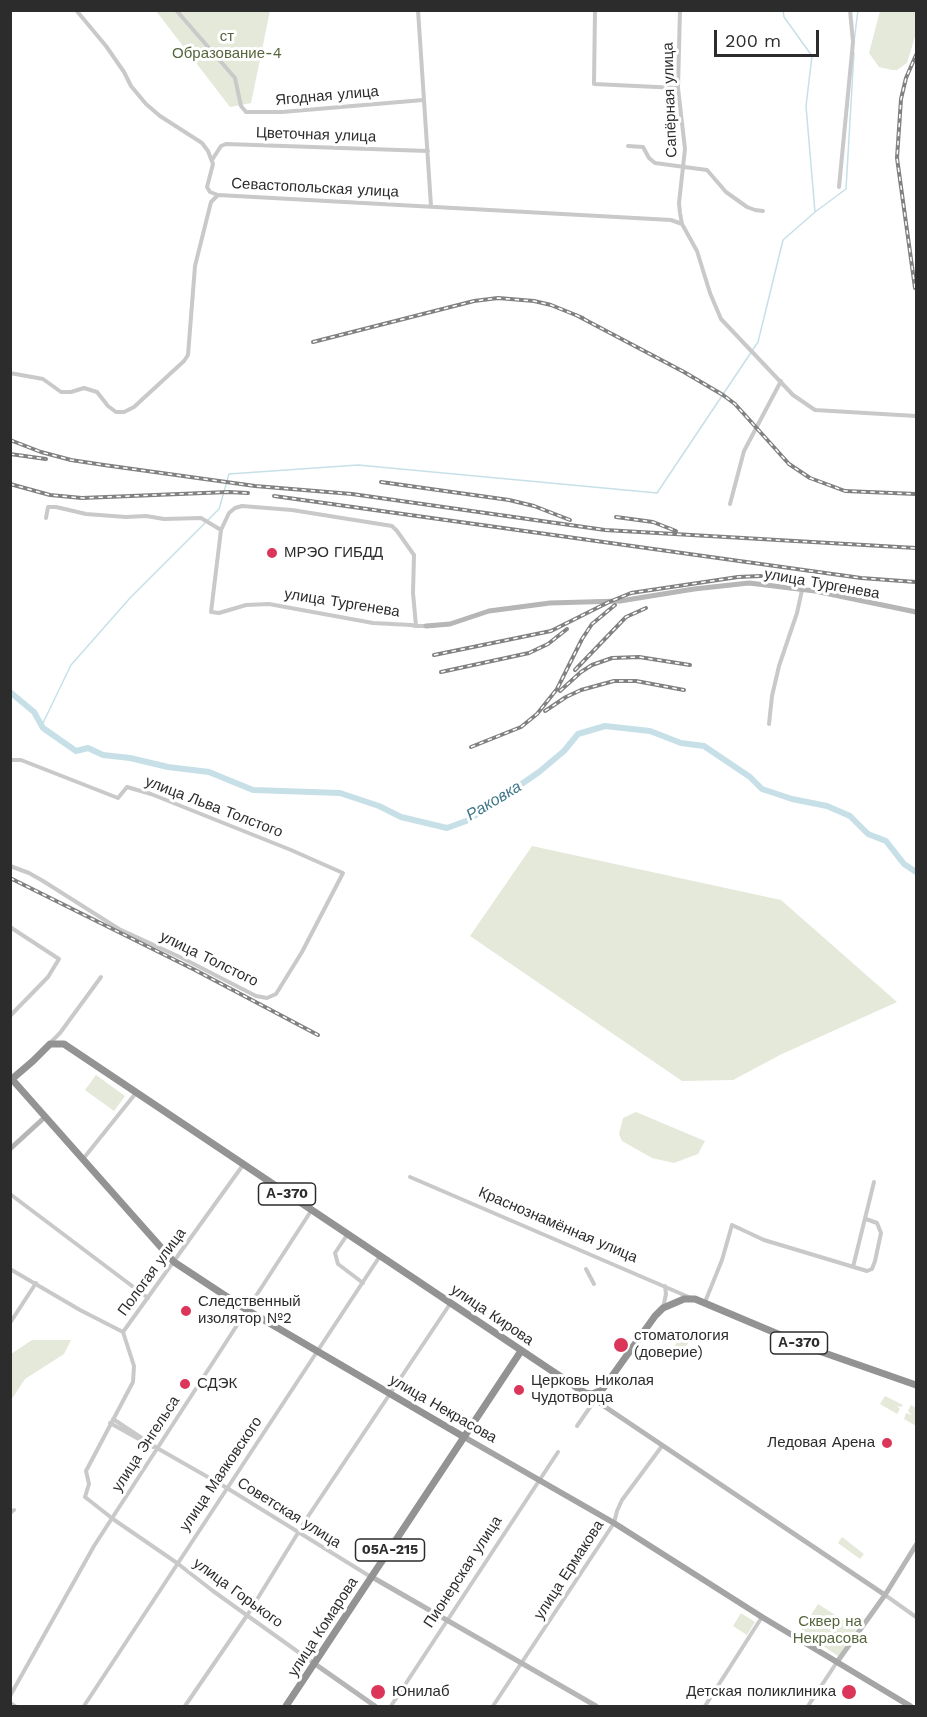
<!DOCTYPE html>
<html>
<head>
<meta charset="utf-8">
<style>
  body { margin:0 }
  #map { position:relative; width:927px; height:1717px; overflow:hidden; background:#fff; font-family:"Work Sans",sans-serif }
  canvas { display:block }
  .frame { position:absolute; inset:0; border:12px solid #2c2c2c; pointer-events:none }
  .scale { position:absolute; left:714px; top:30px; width:105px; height:27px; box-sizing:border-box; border:3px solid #2c2c2c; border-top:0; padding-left:8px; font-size:18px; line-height:21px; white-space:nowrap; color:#2c2c2c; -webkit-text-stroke:4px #fff; paint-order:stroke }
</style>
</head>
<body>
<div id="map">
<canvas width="927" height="1717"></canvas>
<div class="frame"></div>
<div class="scale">200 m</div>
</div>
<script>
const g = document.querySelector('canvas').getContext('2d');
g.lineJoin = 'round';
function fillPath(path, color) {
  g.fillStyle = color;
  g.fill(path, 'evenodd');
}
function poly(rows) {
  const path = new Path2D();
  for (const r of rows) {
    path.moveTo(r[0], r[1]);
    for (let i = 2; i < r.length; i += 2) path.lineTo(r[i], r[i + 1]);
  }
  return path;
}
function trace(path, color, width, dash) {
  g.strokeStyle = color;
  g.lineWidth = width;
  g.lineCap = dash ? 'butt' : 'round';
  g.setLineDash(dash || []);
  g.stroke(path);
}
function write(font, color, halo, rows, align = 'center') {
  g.font = font + ' "Work Sans",sans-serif';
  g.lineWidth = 6;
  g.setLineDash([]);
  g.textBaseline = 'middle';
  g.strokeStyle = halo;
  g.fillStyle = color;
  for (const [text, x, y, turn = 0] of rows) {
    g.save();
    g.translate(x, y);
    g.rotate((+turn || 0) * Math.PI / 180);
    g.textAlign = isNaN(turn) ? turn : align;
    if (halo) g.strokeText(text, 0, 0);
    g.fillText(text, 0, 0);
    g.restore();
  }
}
fillPath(poly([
  [156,11,270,11,251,103,230,107],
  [880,11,916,11,916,33,907,63,897,70,892,70,879,67,869,53],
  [532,846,781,900,897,1002,782,1054,733,1080,682,1081,470,936],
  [96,1075,125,1096,114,1111,85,1090],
  [636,1112,705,1141,698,1154,674,1163,652,1158,622,1141,619,1134,623,1118],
  [680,1336,690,1340,680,1356,672,1351],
  [32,1340,71,1340,64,1354,25,1379,11,1400,11,1354],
  [885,1396,903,1405,901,1407,897,1406,900,1409,897,1414,880,1404],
  [911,1405,916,1408,916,1426,904,1419,906,1413,912,1415,908,1411],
  [842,1537,864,1554,860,1559,838,1543],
  [818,1604,857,1629,838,1656,801,1631],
  [741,1613,755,1622,747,1635,733,1626]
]), '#e4e9da');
trace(poly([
  [854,42,858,10],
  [815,212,846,189,854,53],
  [42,725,71,665,130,598,219,509,229,474,358,465,657,493,758,342,783,240,815,212,806,106,812,56,784,17,783,10]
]), '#c7e0e8', 1.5);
trace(poly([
  [10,692,34,712,43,728,76,751,88,748,103,755,130,758,168,767,209,772,253,790,340,793,379,806,401,817,447,828,466,821,484,810,539,772,564,751,578,734,605,726,650,731,681,743,704,746,750,777,762,789,792,799,827,806,850,816,868,834,886,841,904,864,916,872]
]), '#c7e0e8', 6);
trace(poly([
  [76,10,106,46,124,72,131,86,146,104,160,116,202,143,208,151,213,164,207,187,210,192,218,195],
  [176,10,235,78,241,106,246,112,282,112,423,100],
  [418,10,431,206],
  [595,10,594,84,678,88],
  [680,10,678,88,685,149,679,203,680,213,682,224,697,251,710,293,721,319,793,395,815,410,916,416],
  [628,146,643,147,649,158,655,163,707,170,726,192,747,207,755,210,763,211],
  [212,160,221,146,226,144,428,151],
  [839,187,853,42,850,10],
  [10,373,43,379,61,392,71,392,84,388,97,392,108,406,116,412,124,412,134,407,184,361,188,355,195,266,211,202,218,195,671,220,682,224],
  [730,504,744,451,781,381],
  [46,518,48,507,56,507,86,514,126,517,146,516,164,519,201,518,221,530],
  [416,626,413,593,414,555,397,531,392,526,292,510,242,506,235,508,229,513,221,530,211,612,219,613,246,605,269,604,373,623,411,625,416,626,426,626],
  [769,724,772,696,779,666,797,613,802,590],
  [10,760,21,760,118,798,127,787,151,794,291,850,343,873,302,952,276,994,267,998,256,996,182,958,119,929,43,881,29,873,10,866],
  [10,927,59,959,48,977,10,1016],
  [50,1043,60,1033,101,977],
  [83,1159,136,1093],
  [410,1177,691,1298],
  [10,1194,148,1298],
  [347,1235,335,1253,338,1264,363,1283],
  [853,1267,874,1182],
  [10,1269,80,1310,123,1332],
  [586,1269,594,1284],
  [705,1302,722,1260,732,1225,764,1240,867,1271,872,1269,875,1261,881,1233,877,1223,866,1219],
  [663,1308,666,1294,665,1286],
  [10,1323,36,1283],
  [123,1332,134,1366,133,1382,86,1471,89,1484,85,1497,113,1519,177,1563,213,1591,315,1664],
  [123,1332,243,1165],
  [113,1419,157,1448,227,1488,371,1577],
  [110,1423,153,1447],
  [577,1426,595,1400],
  [10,1513,14,1510],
  [885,1595,916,1617],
  [10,1696,94,1546,311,1211],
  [10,1703,15,1706],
  [84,1706,380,1256],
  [185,1706,248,1614,309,1515,450,1304],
  [391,1706,558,1452],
  [493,1706,614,1523,617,1511,622,1500,662,1446],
  [705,1706,762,1617],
  [808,1706,837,1662]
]), '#c9c9c9', 4);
trace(poly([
  [426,626,450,624,489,611,550,603,620,601,694,589,749,583,815,591,916,612],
  [10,1149,45,1117],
  [586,1394,885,1595],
  [372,1577,596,1706],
  [837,1662,885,1595,916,1545],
  [315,1664,375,1706]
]), '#b6b6b6', 5);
trace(poly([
  [464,1437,614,1523,762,1617,910,1706]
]), '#a4a4a4', 6);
trace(poly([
  [10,1077,174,1262,247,1310,464,1437],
  [12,1079,33,1061,50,1044,64,1044,585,1393,592,1394,602,1390,655,1316,663,1308,684,1299,695,1299,816,1350,916,1385],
  [286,1706,521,1351]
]), '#939393', 7);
const rail = poly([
  [915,288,897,158,901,99,906,78,916,55],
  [576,315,684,372,723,395,735,404,789,464,810,478,845,491,916,494],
  [313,342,474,301,498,298,534,301,551,305,583,318],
  [10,440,41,452,71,460,104,465,255,486,352,494,605,530,916,548],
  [10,454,46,459],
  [381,482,509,500,534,506,570,520],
  [10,484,50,495,82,498,228,492,248,493],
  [274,496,861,578,916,582],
  [616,517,653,522,676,531],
  [434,655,551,631,609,602,631,593,738,577,761,576],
  [575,670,626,617,646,608],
  [441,672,529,653,548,644,567,629],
  [560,691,581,672,592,665,612,658,639,657,690,665],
  [545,711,566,697,581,690,614,681,636,681,684,690],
  [471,747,521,727,537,714,557,689,582,639,592,624,615,605],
  [10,878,195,970,318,1035]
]);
trace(rail, '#818181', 4);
trace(rail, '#fff', 1.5, [4.5]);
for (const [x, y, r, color] of [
  [272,553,6,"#db365a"],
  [186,1311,6,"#db365a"],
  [621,1345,8,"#db365a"],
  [185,1384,6,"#db365a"],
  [519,1390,6,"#db365a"],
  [887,1443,6,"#db365a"],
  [378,1692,8,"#db365a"],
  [849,1692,8,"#db365a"]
]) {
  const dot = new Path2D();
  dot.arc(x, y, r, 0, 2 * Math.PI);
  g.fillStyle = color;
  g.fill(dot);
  trace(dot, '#fff', 2);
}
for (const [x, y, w] of [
  [287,1194,57],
  [799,1343,57],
  [390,1550,69]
]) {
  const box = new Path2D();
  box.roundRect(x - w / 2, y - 11, w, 22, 4.5);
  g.fillStyle = '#fff';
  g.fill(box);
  trace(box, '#2c2c2c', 1.5);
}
write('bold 14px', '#2c2c2c', null, [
  ["А-370",287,1194],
  ["А-370",799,1343],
  ["05А-215",390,1550]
]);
write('15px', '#55653c', '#fff', [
  ["ст",227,37],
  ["Образование-4",227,54],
  ["Сквер на",830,1622],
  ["Некрасова",830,1639]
]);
write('15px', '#2c2c2c', '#fff', [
  ["Ягодная улица",327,96,-5],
  ["Сапёрная улица",670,100,-92],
  ["Цветочная улица",316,135,2],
  ["Севастопольская улица",315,188,3],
  ["улица Тургенева",822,584,10],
  ["улица Тургенева",342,603,9],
  ["улица Льва Толстого",214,807,21],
  ["улица Толстого",209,959,26],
  ["Краснознамённая улица",558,1225,23],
  ["Пологая улица",152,1272,-54],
  ["улица Кирова",492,1315,34],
  ["улица Некрасова",443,1409,30],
  ["улица Энгельса",146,1444,-57],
  ["улица Маяковского",221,1474,-56],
  ["Советская улица",289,1513,32],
  ["улица Ермакова",569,1570,-57],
  ["Пионерская улица",463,1572,-57],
  ["улица Горького",238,1593,36],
  ["улица Комарова",323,1627,-57]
]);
write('15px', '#2c2c2c', '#fff', [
  ["МРЭО ГИБДД",284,553],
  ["Следственный",198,1302],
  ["изолятор №2",198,1319],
  ["стоматология",634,1336],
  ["(доверие)",634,1353],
  ["Церковь Николая",531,1381],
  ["Чудотворца",531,1398],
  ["СДЭК",197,1384],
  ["Ледовая Арена",875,1443,"right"],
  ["Юнилаб",392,1692],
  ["Детская поликлиника",836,1692,"right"]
], 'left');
write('italic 16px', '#3f7789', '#fff', [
  ["Раковка",494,801,-31]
]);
</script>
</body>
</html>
